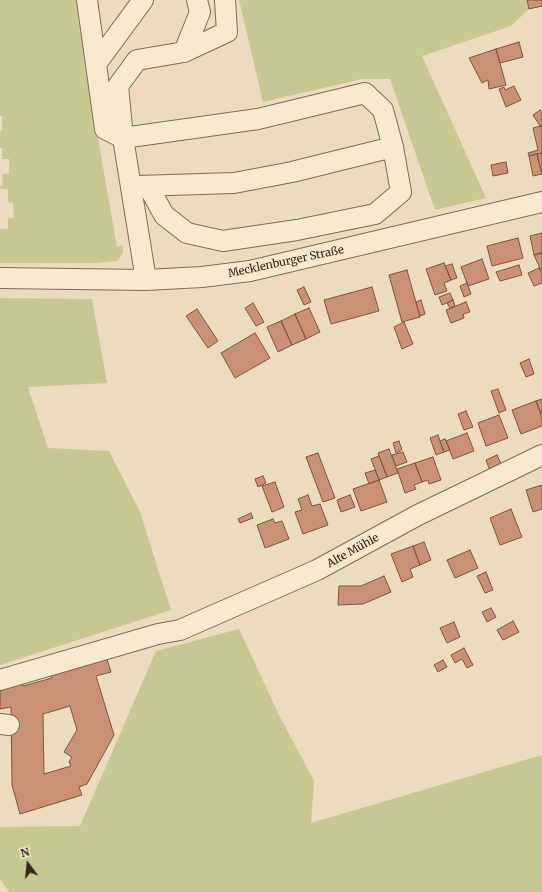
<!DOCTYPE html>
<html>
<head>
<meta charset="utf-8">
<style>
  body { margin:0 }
  #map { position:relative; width:542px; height:892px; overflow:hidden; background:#ecdbbe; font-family:Merriweather,serif }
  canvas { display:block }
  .north { position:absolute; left:8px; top:844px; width:40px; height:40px; -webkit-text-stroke:3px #f4e6cd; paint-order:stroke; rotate:345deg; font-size:11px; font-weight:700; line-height:16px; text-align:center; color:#33251b }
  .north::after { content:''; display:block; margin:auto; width:14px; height:18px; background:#33251b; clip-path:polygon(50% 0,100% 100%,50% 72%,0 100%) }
</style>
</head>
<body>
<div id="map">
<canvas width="542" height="892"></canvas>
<div class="north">N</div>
</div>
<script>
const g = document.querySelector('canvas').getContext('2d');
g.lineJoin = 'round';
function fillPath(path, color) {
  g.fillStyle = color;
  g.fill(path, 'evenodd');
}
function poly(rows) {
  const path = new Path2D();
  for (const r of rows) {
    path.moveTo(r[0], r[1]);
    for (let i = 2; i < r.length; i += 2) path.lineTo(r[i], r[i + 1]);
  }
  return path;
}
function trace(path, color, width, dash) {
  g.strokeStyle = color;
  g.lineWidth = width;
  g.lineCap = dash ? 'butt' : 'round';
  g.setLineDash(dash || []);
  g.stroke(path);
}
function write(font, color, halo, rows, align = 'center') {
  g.font = font + ' Merriweather,serif';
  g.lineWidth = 3.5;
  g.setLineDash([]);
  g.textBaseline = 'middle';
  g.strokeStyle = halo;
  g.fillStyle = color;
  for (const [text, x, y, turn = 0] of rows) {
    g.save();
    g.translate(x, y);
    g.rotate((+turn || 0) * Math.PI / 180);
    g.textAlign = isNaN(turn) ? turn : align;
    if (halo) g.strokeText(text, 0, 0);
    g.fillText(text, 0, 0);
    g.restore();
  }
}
fillPath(poly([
  [0,0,78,0,93,110,117,247,123,245,123,253,117,261,97,263,0,263,0,229,8,229,8,218,14,218,13,203,8,202,8,189,0,189,0,186,3,186,2,174,9,174,9,159,2,159,2,148,0,148,0,131,2,131,2,116,0,116],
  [239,0,527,0,529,9,511,26,422,56,486,198,435,210,390,79,362,79,263,102],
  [0,298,92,299,107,383,28,387,48,448,109,451,140,512,171,610,0,665],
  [239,629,278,713,314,781,311,823,542,755,542,892,9,892,0,879,0,827,80,826,156,651]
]), '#c6c992');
const building = poly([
  [527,0,542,0,542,6,529,9,527,0],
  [519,42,523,57,500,63,496,49,519,42],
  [496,49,506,85,489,89,488,80,482,83,469,58,496,49],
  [514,86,521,100,506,107,499,89,504,87,505,90,514,86],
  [540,110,542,113,542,126,540,126,533,115,540,110],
  [540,126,542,126,542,153,529,156,528,153,538,150,533,128,540,126],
  [542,153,542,174,537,154,542,153],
  [537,154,542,174,533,176,529,156,537,154],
  [506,162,508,173,493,176,491,165,506,162],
  [542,233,542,253,534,255,530,236,542,233],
  [518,238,523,258,492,266,487,246,518,238],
  [541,253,542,255,542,273,534,255,541,253],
  [482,259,489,279,468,286,461,267,482,259],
  [444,263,451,280,444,283,447,291,435,295,426,269,444,263],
  [452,264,457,278,451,280,445,266,452,264],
  [519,265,522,275,500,281,496,272,519,265],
  [539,268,542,273,542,283,534,286,528,273,539,268],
  [407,270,420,317,402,322,389,275,407,270],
  [467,283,471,294,464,297,460,286,467,283],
  [304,287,311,302,304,305,297,290,304,287],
  [372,287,379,311,331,324,324,300,372,287],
  [450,293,453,300,442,305,439,297,450,293],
  [421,300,425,314,420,316,416,302,421,300],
  [453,300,455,306,450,308,447,303,453,300],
  [466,302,470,312,463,314,464,318,451,323,446,310,466,302],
  [253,303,264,322,256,326,245,308,253,303],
  [309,308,320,332,306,339,295,314,309,308],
  [197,309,218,341,208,348,186,316,197,309],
  [295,314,306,339,292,345,281,321,295,314],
  [281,321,292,345,278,352,267,327,281,321],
  [404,322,413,344,402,349,394,327,404,322],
  [255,333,270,358,235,378,221,353,255,333],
  [529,359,534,374,526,377,520,363,529,359],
  [498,389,506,410,499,413,491,391,498,389],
  [542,399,542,413,541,414,536,401,542,399],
  [536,401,542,418,542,426,521,434,512,410,536,401],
  [466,411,473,427,464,430,458,414,466,411],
  [499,415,508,438,486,446,478,423,499,415],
  [467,433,474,451,453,459,446,441,467,433],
  [438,435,444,452,436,455,430,438,438,435],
  [445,439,450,450,444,452,440,441,445,439],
  [399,441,402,450,396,453,393,443,399,441],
  [389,449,398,473,387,477,378,453,389,449],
  [403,452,407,462,396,466,392,455,403,452],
  [318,453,335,498,323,502,306,457,318,453],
  [497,455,502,466,490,471,486,460,497,455],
  [379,456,387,477,379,480,371,459,379,456],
  [433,457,441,480,429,484,428,480,422,482,415,463,433,457],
  [415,463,422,482,414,485,416,489,405,493,397,469,415,463],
  [375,470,379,480,369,484,365,473,375,470],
  [263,476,266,483,258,487,255,479,263,476],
  [379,480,387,502,361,511,353,489,379,480],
  [275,482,284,507,272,512,262,486,275,482],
  [542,485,542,509,533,512,526,490,542,485],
  [308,495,312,506,320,504,328,525,303,534,295,512,302,510,298,499,308,495],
  [350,495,355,507,341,512,337,500,350,495],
  [511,509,522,537,500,545,490,518,511,509],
  [251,513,253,518,240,523,238,519,251,513],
  [273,519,275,523,282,521,289,539,265,548,257,525,273,519],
  [424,542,431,560,420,565,413,546,424,542],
  [413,546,420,565,410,569,413,577,402,582,391,554,413,546],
  [470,550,478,568,455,578,447,560,470,550],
  [486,572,493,590,485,593,477,576,486,572],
  [384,576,391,592,363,604,338,605,339,586,361,586,384,576],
  [491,608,496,617,487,622,482,612,491,608],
  [513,621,519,632,503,640,497,630,513,621],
  [454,622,460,637,447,643,440,628,454,622],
  [464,648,473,665,467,668,462,659,455,663,451,655,464,648],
  [106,656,111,672,96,676,114,735,87,784,79,787,82,795,20,814,12,785,11,707,0,709,0,688,21,681,23,686,52,678,50,671,106,656],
  [70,706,77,730,64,752,72,757,69,762,71,766,44,774,43,714,70,706],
  [443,660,447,667,438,672,434,665,443,660]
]);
fillPath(building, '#c99274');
trace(building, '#82543e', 1);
const minor = poly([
  [87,0,105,129,123,138,258,119,365,93,383,110,393,147,401,192,375,214,297,230,223,241,187,233,164,215,148,186],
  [184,52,200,12,197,0],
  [96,64,143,0],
  [137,186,234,183,292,172,393,147],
  [0,278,146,280,202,277,250,271,542,202],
  [146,280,123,138,118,86,137,60,184,52,227,32,225,0],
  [0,680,158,634,180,630,317,570,418,515,542,455],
  [0,724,9,725]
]);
trace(minor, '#836c57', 22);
trace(minor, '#f7e9d0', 20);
write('11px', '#33251b', '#f4e6cd', [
  ["Mecklenburger Straße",286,262,-12],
  ["Alte Mühle",353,551,-29]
]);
</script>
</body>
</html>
